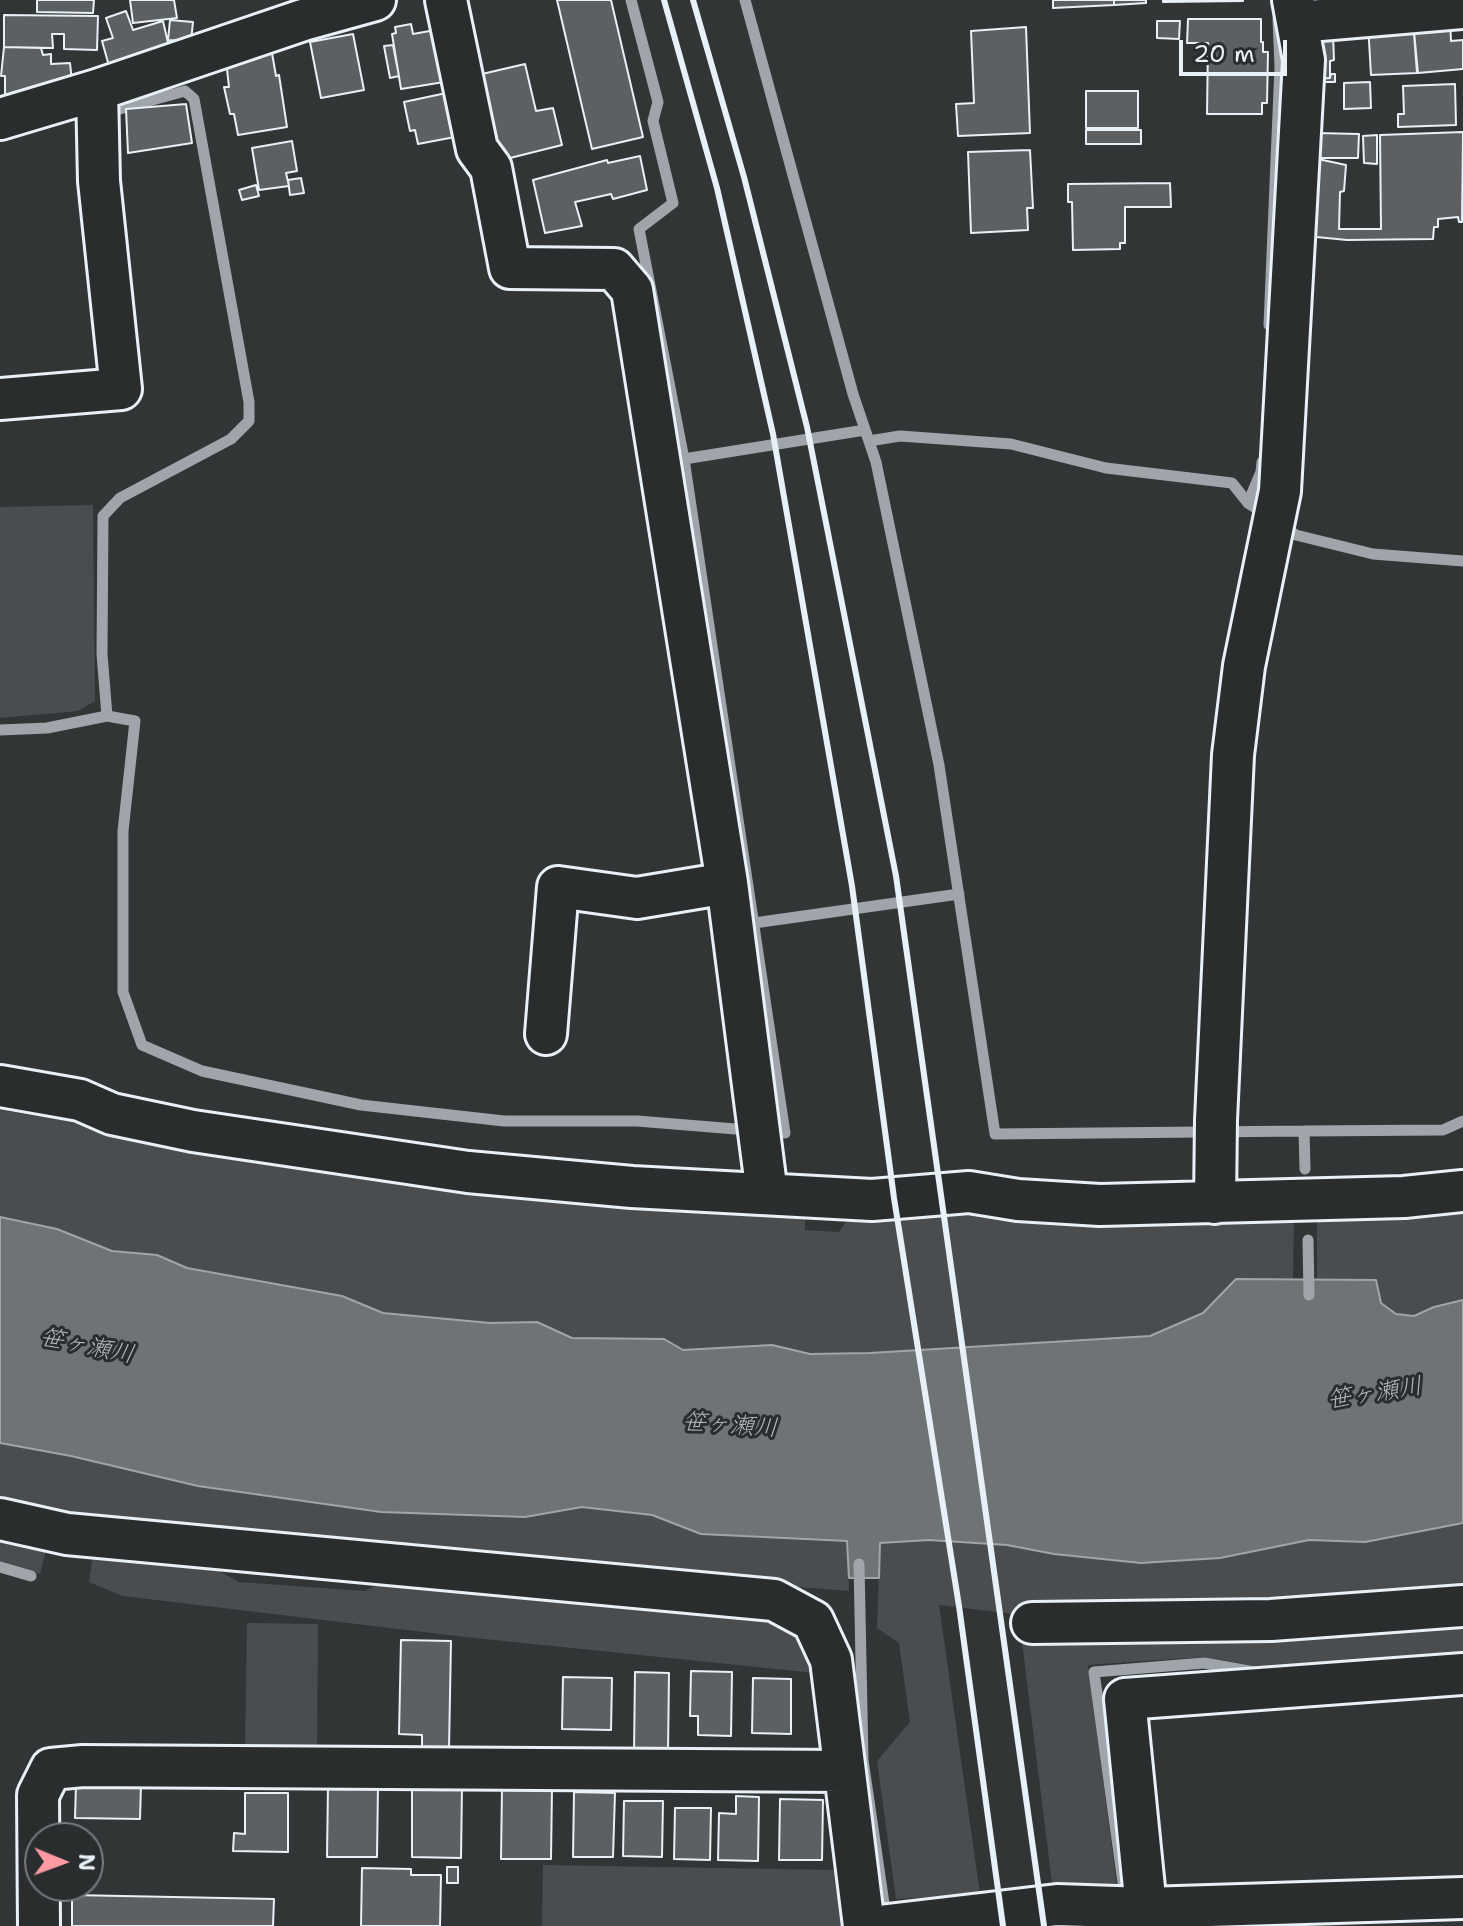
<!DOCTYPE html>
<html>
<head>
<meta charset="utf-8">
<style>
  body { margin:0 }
  #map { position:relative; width:1463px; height:1926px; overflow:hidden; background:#323536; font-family:"Shantell Sans",sans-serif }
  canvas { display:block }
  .north { position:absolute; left:24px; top:1822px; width:80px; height:80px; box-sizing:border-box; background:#2a2d2e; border:2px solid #767b7f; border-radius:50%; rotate:91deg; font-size:22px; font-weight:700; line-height:32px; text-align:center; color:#e8f1f8 }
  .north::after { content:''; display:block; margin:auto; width:28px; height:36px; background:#ff9aa2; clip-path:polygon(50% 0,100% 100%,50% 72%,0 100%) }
  .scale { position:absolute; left:1179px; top:40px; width:108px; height:36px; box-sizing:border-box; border:4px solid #e8f1f8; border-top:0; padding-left:10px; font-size:24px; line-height:28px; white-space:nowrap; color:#e8f1f8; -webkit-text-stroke:6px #2a2d2e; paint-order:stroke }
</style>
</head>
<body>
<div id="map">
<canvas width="1463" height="1926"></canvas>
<div class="north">N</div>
<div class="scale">20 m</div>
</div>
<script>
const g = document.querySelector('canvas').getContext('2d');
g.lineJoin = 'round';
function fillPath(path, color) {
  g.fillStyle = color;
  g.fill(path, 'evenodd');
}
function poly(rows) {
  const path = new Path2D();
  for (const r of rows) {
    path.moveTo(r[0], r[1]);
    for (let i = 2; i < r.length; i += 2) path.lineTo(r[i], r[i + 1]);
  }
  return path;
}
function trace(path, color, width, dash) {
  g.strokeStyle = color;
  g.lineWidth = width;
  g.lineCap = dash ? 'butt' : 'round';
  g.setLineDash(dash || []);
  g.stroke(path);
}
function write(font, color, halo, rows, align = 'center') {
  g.font = font + ' "Shantell Sans","Klee One",sans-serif';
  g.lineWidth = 6;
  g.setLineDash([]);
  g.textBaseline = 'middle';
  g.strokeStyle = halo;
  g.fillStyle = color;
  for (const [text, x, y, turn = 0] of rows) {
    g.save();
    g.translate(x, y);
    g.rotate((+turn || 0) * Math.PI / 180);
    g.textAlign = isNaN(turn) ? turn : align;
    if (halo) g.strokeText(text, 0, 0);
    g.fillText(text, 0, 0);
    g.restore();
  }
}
fillPath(poly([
  [93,505,95,701,78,711,0,718,0,507],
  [0,1110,203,1144,805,1211,805,1230,839,1232,848,1219,958,1213,1096,1217,1294,1216,1293,1280,1236,1279,1203,1313,1150,1336,870,1353,810,1354,772,1345,683,1350,664,1339,572,1338,537,1322,490,1323,383,1313,342,1296,187,1268,157,1255,112,1251,57,1229,0,1217],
  [1463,1203,1463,1300,1434,1307,1414,1316,1395,1314,1381,1303,1317,1281,1317,1215],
  [0,1443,71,1456,525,1517,582,1507,652,1515,702,1534,847,1541,849,1591,339,1550,69,1522,0,1505],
  [1463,1523,1463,1598,1269,1612,1014,1614,939,1605,980,1894,896,1899,877,1761,910,1722,899,1643,877,1628,880,1543,929,1540,1007,1545,1054,1554,1141,1563,1220,1558,1309,1540,1365,1542],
  [0,1530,36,1539,46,1550,40,1574,0,1563],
  [93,1554,210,1566,239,1582,365,1591,382,1582,760,1614,795,1632,815,1673,465,1637,123,1596,89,1582],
  [1463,1614,1463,1656,1278,1670,1204,1657,1088,1665,1117,1887,1053,1891,1022,1642,1044,1630],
  [247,1623,318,1624,317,1751,245,1750],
  [543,1865,837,1870,845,1926,542,1926]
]), '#494d4f');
const water = poly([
  [0,1217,57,1229,112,1251,157,1255,187,1268,342,1296,383,1313,490,1323,537,1322,572,1338,664,1339,683,1350,772,1345,810,1354,870,1353,1150,1336,1203,1313,1236,1279,1376,1280,1381,1303,1396,1314,1414,1316,1434,1307,1463,1300,1463,1523,1365,1542,1309,1540,1220,1558,1141,1563,1054,1554,1007,1545,929,1540,880,1543,879,1578,849,1578,847,1541,701,1534,652,1515,582,1507,525,1517,381,1512,198,1486,71,1456,0,1443,0,1217]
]);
fillPath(water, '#6e7376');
trace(water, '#9fa5aa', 2);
trace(poly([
  [745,0,853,394,876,462,939,765,995,1134,1304,1131],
  [1269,325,1280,67,1278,19],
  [869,441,900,436,1011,444,1106,468,1232,483,1248,503,1267,515],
  [684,459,865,430],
  [1248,503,1261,472,1262,462],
  [1281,525,1296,535,1373,554,1463,561],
  [107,716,102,654,103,516,120,498,231,439,249,421,249,402,194,99,185,91,116,110],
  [0,730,47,728,107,716,135,721,123,831,123,992,142,1045,202,1071,361,1105,504,1121,637,1121,785,1133,684,459,639,229,673,203,653,121,658,102,631,0],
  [754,923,959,894],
  [1305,1169,1304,1131,1443,1130,1463,1121],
  [1308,1240,1309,1295],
  [859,1564,863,1760,886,1917],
  [0,1567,31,1576],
  [1121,1902,1124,1890,1094,1672,1204,1663,1255,1672]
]), '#9fa5aa', 11);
const building = poly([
  [37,0,94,0,93,13,37,12,37,0],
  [130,0,174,0,177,18,133,23,130,0],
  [557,0,611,0,643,137,592,149,557,0],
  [1053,0,1114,0,1114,5,1053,8,1053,0],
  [1114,0,1146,0,1146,3,1114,5,1114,0],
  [1163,0,1243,0,1243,1,1163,2,1163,0],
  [126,11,133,30,163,21,169,47,109,66,102,41,113,38,106,18,126,11],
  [4,15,98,16,97,50,64,49,64,34,52,34,53,48,4,47,4,15],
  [1188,19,1261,19,1261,42,1263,42,1263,52,1268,52,1267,103,1262,103,1262,114,1207,114,1208,43,1187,43,1188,19],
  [1450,19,1451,41,1463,40,1463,69,1418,73,1413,21,1450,19],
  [170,20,193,22,191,41,168,40,170,20],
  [1157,21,1180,21,1179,39,1157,38,1157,21],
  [1413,21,1417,73,1371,75,1368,24,1413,21],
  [411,24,413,34,435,30,444,82,401,89,392,34,396,33,395,27,411,24],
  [1026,27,1030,133,958,136,956,104,974,103,971,31,1026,27],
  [353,34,364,90,321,98,310,42,353,34],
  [1333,34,1334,60,1330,61,1330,78,1314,79,1313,35,1333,34],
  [393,45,399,76,390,78,384,46,393,45],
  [4,47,41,48,43,55,51,54,51,64,70,63,72,82,5,102,5,76,1,76,4,47],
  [272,53,276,76,279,75,287,127,238,135,234,114,230,114,224,87,229,87,226,61,272,53],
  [525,64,536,111,553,108,562,145,502,160,482,74,525,64],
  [1331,74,1335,74,1335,82,1316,82,1317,79,1330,78,1331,74],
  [1370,82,1371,108,1344,109,1344,83,1370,82],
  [1455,84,1456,125,1398,127,1398,114,1404,114,1403,86,1455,84],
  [1086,91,1138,91,1138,128,1086,128,1086,91],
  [451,92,460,136,418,144,415,130,410,131,404,102,451,92],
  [186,104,192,143,128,153,126,109,186,104],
  [1086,130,1141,130,1141,144,1086,144,1086,130],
  [1463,132,1462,222,1459,222,1458,217,1438,219,1438,227,1434,227,1433,239,1347,240,1306,236,1318,159,1346,165,1344,191,1340,192,1339,229,1381,229,1380,135,1463,132],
  [1317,133,1359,134,1358,158,1317,158,1317,133],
  [1377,135,1377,164,1364,163,1363,136,1377,135],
  [292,141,297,171,286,173,289,186,259,190,252,148,292,141],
  [1030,150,1033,208,1027,208,1028,230,971,233,968,152,1030,150],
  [640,156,647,190,613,199,611,194,575,202,582,226,545,233,533,180,607,160,608,163,640,156],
  [301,178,304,193,290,195,288,180,301,178],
  [1170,183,1171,207,1125,207,1125,243,1120,243,1120,249,1073,250,1072,202,1068,202,1068,184,1170,183],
  [256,185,259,196,242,200,239,190,256,185],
  [401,1640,451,1641,449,1749,422,1749,422,1735,399,1734,401,1640],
  [691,1671,732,1672,731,1736,698,1735,698,1716,690,1716,691,1671],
  [635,1672,669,1673,668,1753,634,1752,635,1672],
  [563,1677,612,1678,611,1730,562,1729,563,1677],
  [753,1678,791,1679,791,1734,752,1733,753,1678],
  [76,1784,141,1785,140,1819,75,1818,76,1784],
  [328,1785,378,1786,377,1857,327,1857,328,1785],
  [412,1786,462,1787,461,1858,412,1857,412,1786],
  [502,1787,552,1788,551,1859,501,1859,502,1787],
  [574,1792,615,1793,613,1857,573,1857,574,1792],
  [245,1793,288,1793,288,1852,233,1851,234,1833,245,1834,245,1793],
  [736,1796,759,1797,758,1861,718,1860,719,1813,736,1814,736,1796],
  [780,1799,823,1800,822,1860,779,1860,780,1799],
  [624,1801,663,1801,662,1857,623,1856,624,1801],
  [675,1808,711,1808,710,1860,674,1859,675,1808],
  [447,1867,458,1867,458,1883,447,1883,447,1867],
  [362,1868,411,1869,411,1875,441,1875,440,1926,361,1926,362,1868],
  [72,1895,274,1899,273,1926,72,1926,72,1895]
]);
fillPath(building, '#5c6063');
trace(building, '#e8f1f8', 2);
const minor = poly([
  [446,0,477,149,491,168,510,268,614,269,632,290,727,883,767,1194],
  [1297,22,1463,8],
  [0,119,97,90,303,20,375,0],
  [0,399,121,389,99,181,97,90],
  [546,1034,558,887,637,898,727,883],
  [0,1086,80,1100,112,1114,193,1131,468,1172,632,1187,872,1200,969,1192,1018,1200,1100,1205,1404,1197,1463,1191],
  [1215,1203,1216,1120,1233,755,1244,666,1280,491,1304,60,1293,0],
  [0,1519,67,1534,774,1600,813,1621,831,1660,864,1926],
  [1032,1623,1271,1620,1463,1606],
  [1146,1908,1125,1699,1463,1674],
  [39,1926,38,1795,51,1769,83,1766,843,1771],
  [879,1926,1057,1905,1146,1908,1463,1898]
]);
trace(minor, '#e8f1f8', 46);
trace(minor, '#2a2d2e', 40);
trace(poly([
  [664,0,717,188,773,434,852,886,894,1198,959,1606,1003,1926],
  [693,0,744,177,807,427,896,876,1044,1926]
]), '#e8f1f8', 6);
write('italic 24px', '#b1b8be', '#2a2d2e', [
  ["笹ヶ瀬川",87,1347,11],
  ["笹ヶ瀬川",1375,1394,-9],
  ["笹ヶ瀬川",730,1426,4]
]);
</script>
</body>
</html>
